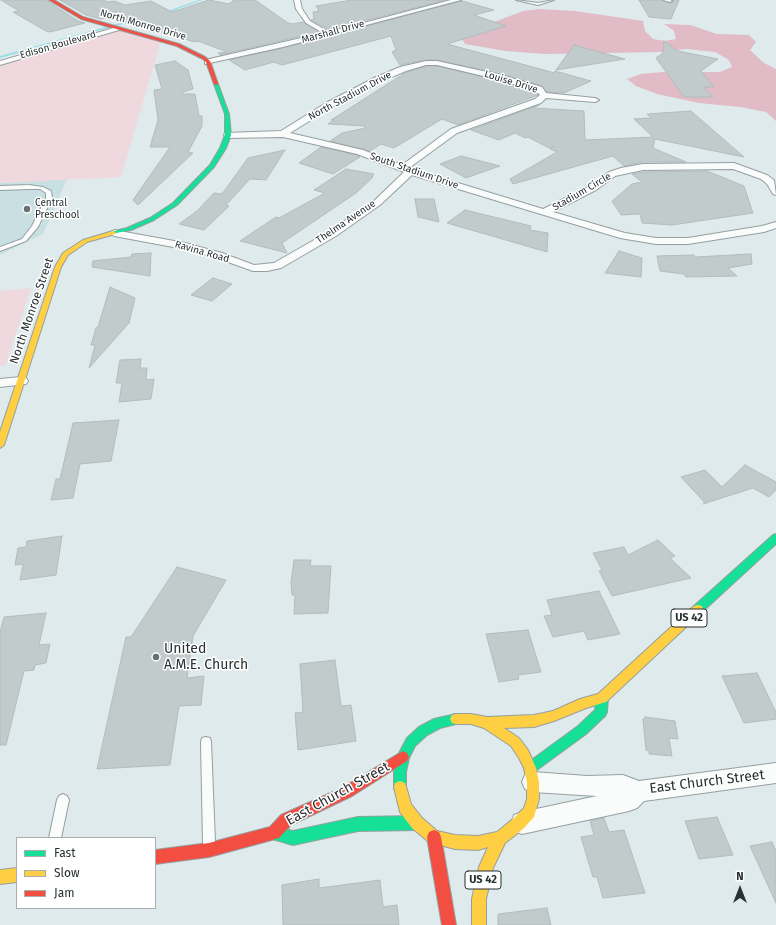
<!DOCTYPE html>
<html>
<head>
<meta charset="utf-8">
<style>
  body { margin:0 }
  #map { position:relative; width:776px; height:925px; overflow:hidden; background:#deeaeb; font-family:"Fira Sans",sans-serif }
  canvas { display:block }
  .legend { position:absolute; left:16px; top:837px; width:140px; height:72px; box-sizing:border-box; background:#fff; border:1px solid #a9adad; margin:0; padding:5px 7px; list-style:none; font-size:12px; color:#283132 }
  .legend li { display:flex; align-items:center; gap:8px; height:20px }
  .legend b { width:20px; border:1px solid #a9adad }
  .north { position:absolute; left:720px; top:869px; width:40px; height:40px; -webkit-text-stroke:3px #fff; paint-order:stroke; rotate:0deg; font-size:11px; font-weight:700; line-height:16px; text-align:center; color:#283132 }
  .north::after { content:''; display:block; margin:auto; width:14px; height:18px; background:#283132; clip-path:polygon(50% 0,100% 100%,50% 72%,0 100%) }
</style>
</head>
<body>
<div id="map">
<canvas width="776" height="925"></canvas>
<ul class="legend">
<li><b style="height:5px;background:#16e098"></b>Fast</li>
<li><b style="height:5px;background:#ffcf43"></b>Slow</li>
<li><b style="height:5px;background:#f24e42"></b>Jam</li>
</ul>
<div class="north">N</div>
</div>
<script>
const g = document.querySelector('canvas').getContext('2d');
g.lineJoin = 'round';
function fillPath(path, color) {
  g.fillStyle = color;
  g.fill(path, 'evenodd');
}
function poly(rows) {
  const path = new Path2D();
  for (const r of rows) {
    path.moveTo(r[0], r[1]);
    for (let i = 2; i < r.length; i += 2) path.lineTo(r[i], r[i + 1]);
  }
  return path;
}
function trace(path, color, width, dash) {
  g.strokeStyle = color;
  g.lineWidth = width;
  g.lineCap = dash ? 'butt' : 'round';
  g.setLineDash(dash || []);
  g.stroke(path);
}
function write(font, color, halo, rows, align = 'center') {
  g.font = font + ' "Fira Sans",sans-serif';
  g.lineWidth = 3;
  g.setLineDash([]);
  g.textBaseline = 'middle';
  g.strokeStyle = halo;
  g.fillStyle = color;
  for (const [text, x, y, turn = 0] of rows) {
    g.save();
    g.translate(x, y);
    g.rotate((+turn || 0) * Math.PI / 180);
    g.textAlign = isNaN(turn) ? turn : align;
    if (halo) g.strokeText(text, 0, 0);
    g.fillText(text, 0, 0);
    g.restore();
  }
}
fillPath(poly([
  [67,179,43,234,0,255,0,183]
]), '#c9e0e3');
fillPath(poly([
  [117,29,161,41,121,177,0,183,0,64],
  [31,288,5,366,0,366,0,291]
]), '#efd8de');
fillPath(poly([
  [540,9,575,11,643,21,645,31,653,39,665,41,676,39,674,31,664,24,690,25,717,34,749,35,756,42,750,50,764,63,776,69,776,121,766,112,740,107,699,103,657,94,636,86,627,79,641,74,663,72,720,72,732,67,729,60,715,52,686,49,662,52,544,54,506,51,465,44,460,35,523,11]
]), '#e1bbc6');
fillPath(poly([
  [199,0,202,0,164,14,162,13,199,0],
  [135,19,137,20,0,58,0,56,135,19]
]), '#94dfe7');
const building = poly([
  [1,0,46,0,78,21,85,23,50,32,46,31,13,12,19,11,1,0],
  [60,0,104,0,107,2,114,1,125,5,151,1,172,12,209,0,229,4,234,0,255,0,288,23,293,24,303,22,319,32,220,55,218,53,227,52,198,41,195,42,111,17,101,19,86,15,60,0],
  [352,0,445,0,329,30,311,20,314,19,313,12,319,11,316,6,352,0],
  [639,0,662,0,670,3,673,2,673,0,679,0,671,19,649,17,639,0],
  [462,1,494,10,474,15,506,26,447,44,544,70,554,73,555,71,591,81,564,93,547,92,542,86,501,74,437,60,426,60,400,65,392,52,396,50,391,36,282,65,274,62,245,70,229,60,283,48,462,1],
  [664,41,678,51,718,59,701,71,714,87,704,87,713,97,684,97,656,58,663,53,664,41],
  [574,45,625,59,556,70,574,45],
  [175,61,188,70,193,89,183,92,183,94,195,94,199,116,202,116,202,126,188,152,193,153,138,205,133,200,170,147,150,147,158,120,154,90,162,89,155,65,175,61],
  [426,66,437,66,496,80,535,92,538,95,458,125,442,119,394,148,381,144,370,151,330,141,342,133,365,128,365,126,328,124,334,120,331,120,405,73,426,66],
  [539,105,534,108,584,111,585,140,653,137,634,119,651,118,647,114,691,111,744,157,655,139,653,148,686,162,643,162,624,166,613,156,513,184,510,179,557,152,550,149,554,146,549,148,528,137,525,138,515,133,499,140,471,130,539,105],
  [321,147,357,155,360,157,333,174,299,163,321,147],
  [285,150,266,180,250,179,226,205,229,206,204,230,179,224,197,211,214,193,222,194,248,158,285,150],
  [461,156,500,166,466,178,440,164,461,156],
  [346,169,374,174,372,176,373,177,356,193,282,243,287,253,240,241,276,217,279,218,325,193,314,190,346,169],
  [707,171,744,186,753,213,672,225,642,223,640,214,621,215,612,201,632,184,642,182,632,174,643,172,707,171],
  [415,199,434,199,439,222,418,217,415,199],
  [465,210,531,226,530,230,548,233,547,252,447,223,465,210],
  [619,251,642,258,641,277,605,273,619,251],
  [151,253,150,276,92,267,93,261,131,257,132,254,151,253],
  [751,254,752,264,728,268,737,276,686,277,684,274,660,271,657,256,694,255,695,257,751,254],
  [213,278,232,284,212,301,191,295,213,278],
  [110,287,135,298,129,323,89,368,95,345,91,345,96,328,98,327,110,287],
  [141,359,140,368,147,368,146,380,154,379,151,399,119,402,122,383,116,383,120,360,141,359],
  [119,420,111,461,80,464,73,498,51,500,56,479,60,479,73,423,119,420],
  [745,465,776,482,776,490,769,497,753,488,703,504,705,503,681,477,705,470,722,487,745,465],
  [62,536,56,575,20,580,23,564,15,565,18,548,26,547,27,541,62,536],
  [658,540,675,556,670,558,691,578,612,596,599,571,602,570,593,553,624,547,628,555,658,540],
  [294,560,311,560,310,566,331,566,328,613,294,614,295,595,292,595,291,582,294,560],
  [177,567,226,580,193,636,187,678,204,676,201,705,179,706,170,765,97,769,126,637,131,637,177,567],
  [599,591,620,634,588,640,584,631,553,637,544,616,552,615,547,600,599,591],
  [46,613,39,645,50,644,46,663,35,665,34,670,24,671,6,745,0,745,0,632,4,617,46,613],
  [528,630,541,672,518,675,519,679,499,682,486,634,528,630],
  [335,660,341,706,351,705,356,741,298,750,295,713,303,712,300,664,335,660],
  [757,673,776,712,776,719,744,723,722,676,757,673],
  [645,717,675,721,678,739,669,738,672,756,649,754,649,751,646,750,643,719,645,719,645,717],
  [717,817,733,855,699,859,685,821,717,817],
  [604,818,609,832,624,830,645,893,603,898,597,877,593,877,581,837,594,835,590,821,604,818],
  [772,842,776,851,776,903,750,846,772,842],
  [319,879,319,888,380,880,383,907,397,905,399,925,283,925,282,885,319,879],
  [547,908,551,925,498,925,498,914,547,908]
]);
fillPath(building, '#c1cbcc');
trace(building, '#b3bcbd', 1);
const lane = poly([
  [516,0,538,3,554,0,538,5,516,0],
  [663,0,670,0,672,1,670,2,663,0],
  [29,185,43,187,51,191,52,198,38,227,26,241,0,251,0,247,22,239,32,226,46,198,46,193,40,189,29,189,0,190,0,186,29,185],
  [206,737,210,738,211,742,215,843,213,847,209,849,205,847,203,843,201,742,202,738,206,737],
  [63,794,67,796,69,800,61,838,49,838,57,800,59,796,63,794]
]);
const street = poly([
  [294,0,300,0,302,9,310,21,329,32,451,0,461,0,283,47,205,64,205,60,323,33,306,23,296,9,294,0],
  [117,27,119,28,119,30,0,65,0,61,117,27],
  [426,61,437,61,501,75,542,87,546,93,595,98,599,100,595,102,546,98,541,103,457,133,409,168,543,209,590,186,609,172,621,168,643,164,734,163,767,175,774,180,776,195,773,194,767,184,761,179,733,169,643,170,615,176,596,190,553,212,625,233,656,238,688,238,762,226,776,222,776,228,764,232,688,244,656,244,620,238,412,175,380,205,336,236,281,268,267,271,253,271,214,257,184,249,114,236,109,233,114,230,185,243,222,253,254,265,274,263,328,232,374,201,404,172,357,154,283,137,228,138,224,135,225,133,281,131,326,103,374,78,400,67,426,61],
  [426,65,437,65,496,79,536,91,540,95,535,99,451,129,402,165,363,150,290,133,332,107,380,82,406,71,426,65],
  [21,377,26,378,28,381,26,384,0,387,0,379,21,377],
  [776,763,776,783,644,801,637,808,629,811,522,834,514,831,511,823,514,815,522,812,597,796,533,792,525,789,522,782,525,775,533,772,587,776,623,775,639,781,776,763]
]);
const fast = poly([
  [216,83,218,84,229,114,231,135,226,148,214,167,177,205,154,220,131,230,111,234,111,232,127,228,150,218,173,203,210,165,220,148,225,135,225,114,214,84,216,83],
  [776,534,776,544,702,612,698,613,694,612,693,609,694,606,773,535,776,534],
  [602,693,606,694,608,698,607,712,605,716,586,734,534,772,530,774,526,772,524,768,526,764,578,726,595,710,596,698,598,694,602,693],
  [456,714,460,715,462,719,460,723,440,728,427,735,415,746,409,758,406,772,406,787,405,791,400,793,395,791,394,787,394,772,397,757,407,738,419,727,434,719,456,714],
  [417,816,422,818,424,823,422,828,417,830,358,831,293,845,269,838,267,833,269,828,274,826,293,831,358,817,417,816]
]);
const slow = poly([
  [113,231,116,233,115,234,87,242,68,255,61,267,4,445,0,448,0,432,55,267,63,253,83,240,113,231],
  [698,605,702,606,703,609,702,612,606,702,586,708,554,721,534,727,504,728,519,738,528,750,536,768,539,782,539,799,534,817,523,829,505,843,493,868,486,899,486,925,472,925,472,899,479,867,488,847,478,850,455,849,429,842,412,828,400,812,394,787,395,783,400,781,405,783,411,804,422,818,437,831,455,835,478,836,497,832,513,819,524,808,527,799,527,782,524,768,519,758,511,746,484,728,471,724,456,724,452,723,450,719,452,715,456,714,471,714,487,717,534,715,553,711,580,699,598,694,694,606,698,605],
  [17,868,17,882,0,884,0,870,17,868]
]);
const jam = poly([
  [49,0,54,0,83,17,179,44,205,57,210,61,218,84,216,85,214,84,206,62,203,59,177,46,81,19,49,0],
  [403,751,407,753,409,757,407,761,352,796,291,825,279,838,209,857,155,864,155,850,209,843,270,827,281,815,342,788,403,751],
  [434,830,439,832,441,837,456,925,442,925,427,837,429,832,434,830]
]);
trace(lane, '#959fa0', 2);
trace(street, '#959fa0', 2);
trace(fast, '#959fa0', 2);
trace(slow, '#959fa0', 2);
trace(jam, '#959fa0', 2);
fillPath(lane, '#fafcfc');
fillPath(street, '#fafcfc');
fillPath(fast, '#16e098');
fillPath(slow, '#ffcf43');
fillPath(jam, '#f24e42');
for (const [x, y, r, color] of [
  [27,209,4,"#687273"],
  [156,657,4,"#687273"]
]) {
  const dot = new Path2D();
  dot.arc(x, y, r, 0, 2 * Math.PI);
  g.fillStyle = color;
  g.fill(dot);
  trace(dot, '#fff', 1.5);
}
write('10px', '#283132', '#fff', [
  ["North Monroe Drive",143,25,16],
  ["Marshall Drive",333,32,-15],
  ["Edison Boulevard",58,45,-16],
  ["Louise Drive",511,82,17],
  ["North Stadium Drive",350,96,-28],
  ["South Stadium Drive",414,171,19],
  ["Stadium Circle",582,192,-30],
  ["Thelma Avenue",346,222,-34],
  ["Ravina Road",202,252,16]
]);
write('10px', '#283132', '#fff', [
  ["Central",35,203],
  ["Preschool",35,215]
], 'left');
for (const [x, y, w] of [
  [689,618,36],
  [483,880,36]
]) {
  const box = new Path2D();
  box.roundRect(x - w / 2, y - 9, w, 18, 3);
  g.fillStyle = '#fff';
  g.fill(box);
  trace(box, '#283132', 1);
}
write('bold 11px', '#283132', null, [
  ["US 42",689,618],
  ["US 42",483,880]
]);
write('12px', '#283132', '#fff', [
  ["North Monroe Street",32,311,-71]
]);
write('14px', '#283132', '#fff', [
  ["United",164,649],
  ["A.M.E. Church",164,665]
], 'left');
write('14px', '#283132', '#fff', [
  ["East Church Street",707,782,-7],
  ["East Church Street",338,794,-29]
]);
</script>
</body>
</html>
